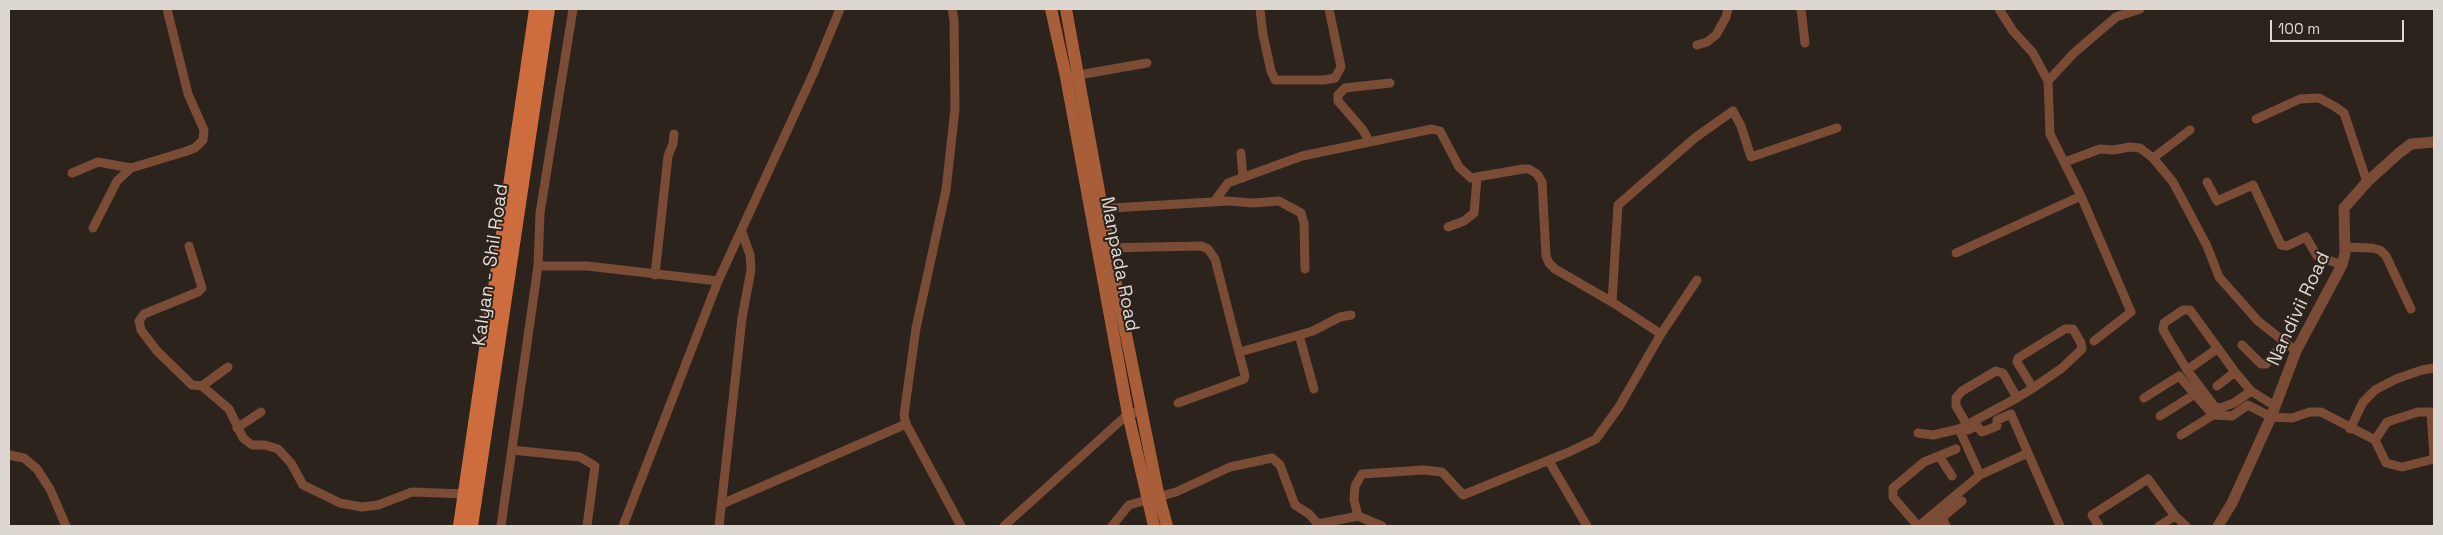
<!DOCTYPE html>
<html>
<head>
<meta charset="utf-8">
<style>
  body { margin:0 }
  #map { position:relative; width:2443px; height:535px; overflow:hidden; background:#2c231c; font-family:"Space Grotesk",sans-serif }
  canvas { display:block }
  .frame { position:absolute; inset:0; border:10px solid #ddd7d2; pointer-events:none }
  .scale { position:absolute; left:2270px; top:20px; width:134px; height:22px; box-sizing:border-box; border:2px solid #ddd7d2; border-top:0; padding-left:6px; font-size:15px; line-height:18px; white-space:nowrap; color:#ddd7d2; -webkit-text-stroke:4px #2c231c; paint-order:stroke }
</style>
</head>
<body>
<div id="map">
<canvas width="2443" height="535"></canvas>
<div class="frame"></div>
<div class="scale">100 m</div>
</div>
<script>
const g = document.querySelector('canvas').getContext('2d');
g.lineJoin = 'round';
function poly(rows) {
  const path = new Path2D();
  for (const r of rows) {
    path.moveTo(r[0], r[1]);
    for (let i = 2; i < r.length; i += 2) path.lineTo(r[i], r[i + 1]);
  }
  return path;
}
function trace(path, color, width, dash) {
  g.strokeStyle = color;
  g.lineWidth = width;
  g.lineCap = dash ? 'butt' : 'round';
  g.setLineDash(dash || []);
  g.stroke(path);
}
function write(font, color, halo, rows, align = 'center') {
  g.font = font + ' "Space Grotesk",sans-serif';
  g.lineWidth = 4;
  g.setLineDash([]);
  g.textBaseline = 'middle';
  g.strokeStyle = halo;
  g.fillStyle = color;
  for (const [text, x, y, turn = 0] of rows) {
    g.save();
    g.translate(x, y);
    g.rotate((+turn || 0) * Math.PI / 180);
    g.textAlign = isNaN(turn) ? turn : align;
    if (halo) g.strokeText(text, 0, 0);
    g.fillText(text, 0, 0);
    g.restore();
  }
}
trace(poly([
  [1260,9,1263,35,1271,71,1275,80,1324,80,1335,78,1341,67,1329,9],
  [1801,9,1805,43],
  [1999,9,2013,31,2033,53,2048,81],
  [1697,45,1707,42,1716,35,1726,17,1728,9],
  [1073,76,1147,63],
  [2256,119,2300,99,2319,98,2334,106,2344,113,2367,182],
  [1369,141,1363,130,1338,101,1338,95,1345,88,1390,83],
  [1241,153,1243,178],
  [2153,158,2190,130],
  [2065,162,2100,149,2113,150,2130,147,2140,148,2153,158,2173,182,2207,246,2219,277,2258,321,2296,351],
  [72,173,98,162,131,168],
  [2207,182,2217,201,2253,185,2281,245,2287,246,2306,237,2317,256,2342,265],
  [1214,202,1228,183,1302,156,1432,129,1440,131,1459,167,1471,178,1523,169,1529,169,1537,174,1542,182,1546,256,1549,263,1555,269,1612,302,1661,334,1619,407,1596,439,1569,452,1463,495,1442,472,1424,470,1362,474,1355,486,1354,500,1358,516],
  [1096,209,1228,201,1253,203,1279,201,1301,213,1304,223,1305,269],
  [1448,227,1464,221,1474,213,1477,178],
  [93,228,117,181,131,168,184,152,195,148,203,140,204,130,188,94,167,9],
  [189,246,202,288,198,292,144,314,139,321,141,330,157,351,192,385,202,386,229,409,243,438,252,445,265,445,278,449,291,463,303,485,340,503,362,507,378,505,412,492,464,494],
  [2345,247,2372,248,2380,250,2386,256,2411,309],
  [1103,248,1201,246,1208,249,1215,259,1245,376,1244,379,1178,403],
  [1956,253,2081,196],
  [538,266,587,266,718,281],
  [655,275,668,156,673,144,674,134],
  [1612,302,1618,205,1696,137,1733,111,1741,126,1751,157,1837,128],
  [1661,334,1697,280],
  [1299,335,1314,389],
  [2094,341,2131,312,2081,196,2050,134,2048,81,2074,53,2116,17,2140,9],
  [2242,345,2261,364,2266,364,2285,342],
  [1240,352,1313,331,1340,317,1351,315],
  [2187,370,2217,349],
  [202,386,228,367],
  [2217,386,2235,372],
  [2033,388,2017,362,2018,358,2065,329,2073,329,2081,343,2082,349,2062,368,2033,388,2017,398,1959,429,1980,475,2028,453,2060,526],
  [2251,391,2235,372,2190,310,2183,310,2164,323,2163,330,2187,370,2215,407,2220,408,2234,403,2251,391,2275,406],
  [2144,398,2179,376,2213,415,2232,416,2248,405,2271,417,2292,418,2310,412,2321,412,2375,440,2386,463,2402,467,2434,459],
  [2160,416,2195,394],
  [906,424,904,415,916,328,946,190,955,109,954,20,952,9],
  [1967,425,1956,406,1956,398,1962,391,1996,371,2003,373,2017,398],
  [237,428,261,412],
  [2350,429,2363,402,2375,390,2396,379,2422,370,2434,368],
  [1968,430,1977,426,1982,432,1997,426,1997,420,2011,414,2028,453],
  [1918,433,1933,435,1959,429],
  [2181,435,2213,415],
  [2375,440,2387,422,2418,412,2431,412,2434,457],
  [1956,449,1924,462,1893,488,1893,497,1917,525,1920,525,1980,475],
  [512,450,580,457,595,466,587,526],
  [9,455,24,458,37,469,50,489,66,526],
  [1939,456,1952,476],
  [1549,461,1587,526],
  [722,504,906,424,961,526],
  [1940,512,1946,526],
  [501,526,538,266,540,213,573,9],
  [623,526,718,281,814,72,840,9],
  [719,526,742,318,751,270,750,255,742,232],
  [1004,526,1128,414,1141,411],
  [1112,526,1129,505,1176,492,1230,467,1272,458,1280,465,1295,505,1309,514,1318,524,1358,516,1382,526],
  [1932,526,1962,501],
  [2099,526,2092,515,2148,479,2175,516,2186,526],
  [2159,526,2175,516]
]), '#7a4b35', 9);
trace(poly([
  [2218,526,2232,503,2271,417,2296,351,2342,265,2345,253,2344,208,2367,182,2399,153,2411,144,2434,142]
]), '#7a4b35', 11);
trace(poly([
  [1051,9,1066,77,1128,414,1154,526],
  [1066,9,1116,285,1158,493,1167,526]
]), '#a95e3a', 12);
trace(poly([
  [460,526,536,9],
  [471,526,548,9]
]), '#cd6c3d', 14);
write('19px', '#ddd7d2', '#2c231c', [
  ["Manpada Road",1119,264,79],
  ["Kalyan - Shil Road",491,265,-82],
  ["Nandivii Road",2299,309,-65]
]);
</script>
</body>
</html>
